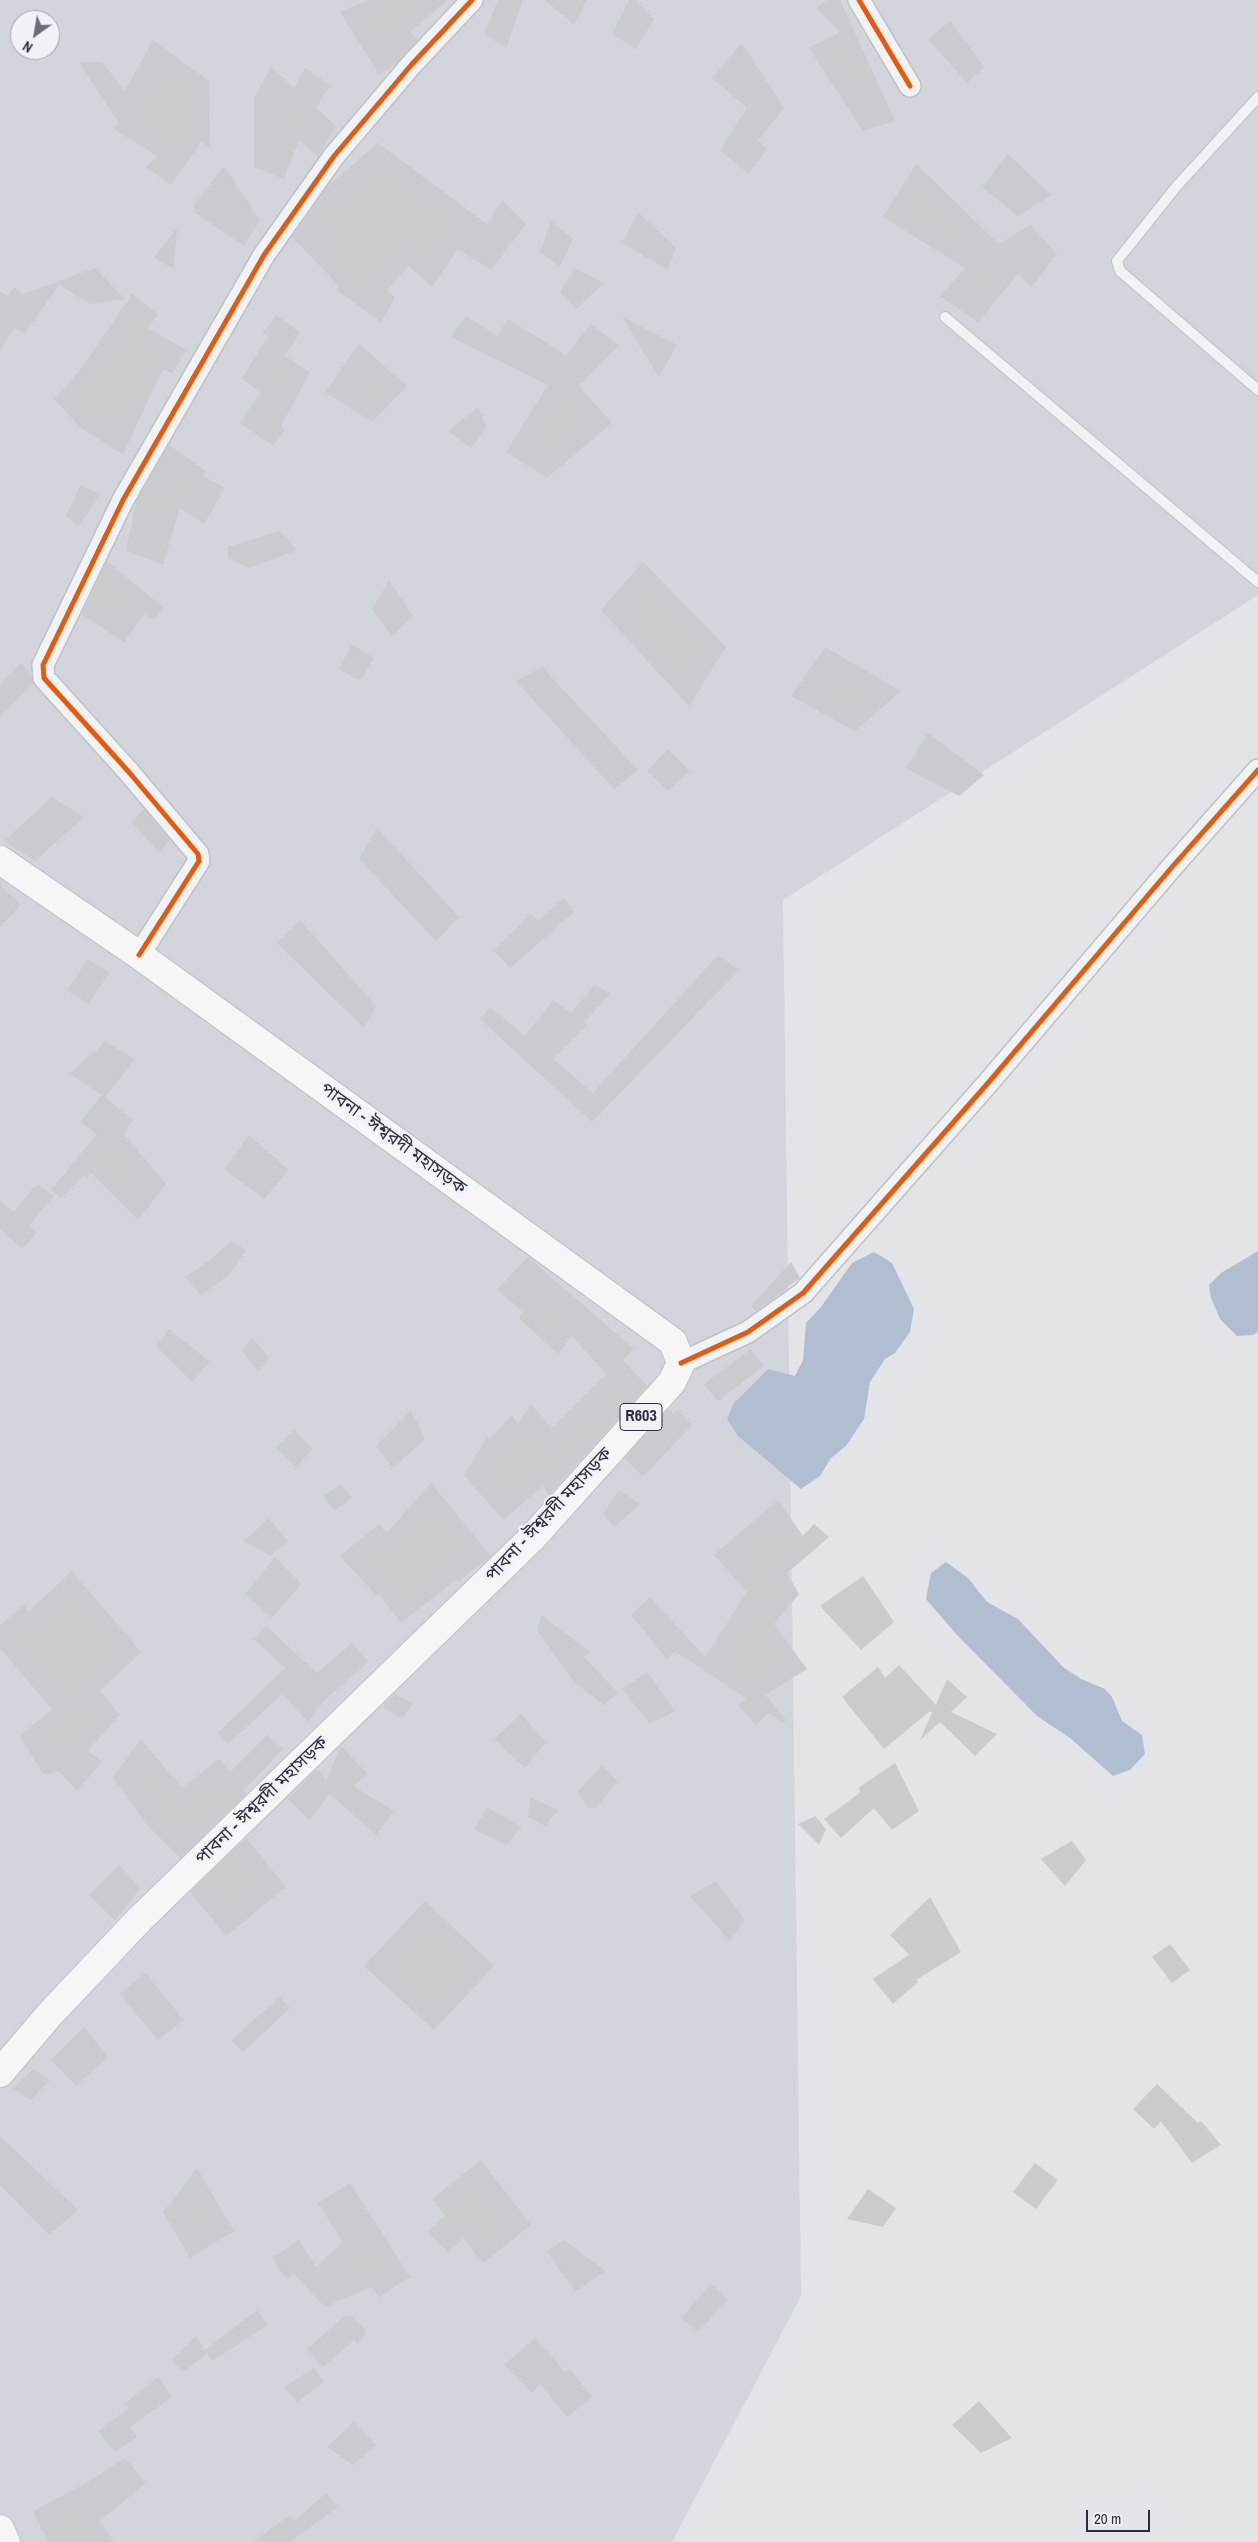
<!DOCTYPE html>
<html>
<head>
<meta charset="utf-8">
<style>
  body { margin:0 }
  #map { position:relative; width:1258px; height:2542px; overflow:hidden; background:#e2e4e7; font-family:"Archivo Narrow",sans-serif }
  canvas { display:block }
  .north { position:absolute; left:10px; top:10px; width:50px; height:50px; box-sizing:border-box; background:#f0f2f6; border:1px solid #a0a4ad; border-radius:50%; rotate:212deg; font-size:14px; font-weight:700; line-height:20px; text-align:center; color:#292f40 }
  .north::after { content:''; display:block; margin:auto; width:18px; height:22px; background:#6a6e7a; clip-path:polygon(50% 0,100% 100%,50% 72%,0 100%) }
  .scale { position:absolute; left:1086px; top:2510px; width:64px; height:22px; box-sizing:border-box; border:2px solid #292f40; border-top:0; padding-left:6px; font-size:15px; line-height:18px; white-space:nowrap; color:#292f40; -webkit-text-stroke:4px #f0f2f6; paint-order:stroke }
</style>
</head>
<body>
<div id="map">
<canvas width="1258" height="2542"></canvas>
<div class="north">N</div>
<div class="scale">20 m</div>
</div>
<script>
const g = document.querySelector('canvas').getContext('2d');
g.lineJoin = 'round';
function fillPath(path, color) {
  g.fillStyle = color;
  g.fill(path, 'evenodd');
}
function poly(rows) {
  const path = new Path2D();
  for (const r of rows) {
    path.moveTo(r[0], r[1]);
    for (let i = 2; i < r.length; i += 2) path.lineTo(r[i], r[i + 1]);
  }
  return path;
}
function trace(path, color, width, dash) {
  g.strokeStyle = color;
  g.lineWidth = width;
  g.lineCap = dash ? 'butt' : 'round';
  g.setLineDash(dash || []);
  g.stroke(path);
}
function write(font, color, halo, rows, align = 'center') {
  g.font = font + ' "Archivo Narrow","Noto Sans Bengali",sans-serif';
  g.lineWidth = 4.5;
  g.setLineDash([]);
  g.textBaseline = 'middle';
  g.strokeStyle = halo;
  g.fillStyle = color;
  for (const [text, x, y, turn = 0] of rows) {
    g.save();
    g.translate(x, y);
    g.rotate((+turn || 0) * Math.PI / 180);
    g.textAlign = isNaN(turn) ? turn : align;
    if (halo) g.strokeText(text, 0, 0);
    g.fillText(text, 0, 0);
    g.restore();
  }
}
fillPath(poly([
  [0,0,1258,0,1258,595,783,900,801,2296,672,2542,0,2542],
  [20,20,50,20,50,50,20,50]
]), '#d2d5dc');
fillPath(poly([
  [1258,1251,1258,1332,1253,1335,1237,1336,1220,1319,1211,1298,1209,1285,1221,1273],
  [874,1252,892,1263,914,1309,910,1332,895,1353,885,1359,870,1382,864,1419,846,1446,831,1458,820,1476,801,1489,738,1436,727,1419,734,1403,768,1369,795,1376,803,1360,806,1323,821,1307,852,1263],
  [946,1562,968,1578,987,1602,1018,1619,1063,1667,1081,1679,1105,1689,1112,1697,1122,1721,1142,1735,1145,1754,1130,1770,1113,1776,1070,1738,1037,1716,957,1635,926,1599,931,1573]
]), '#b1bdd1');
fillPath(poly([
  [368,0,448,0,410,32,417,40,395,65,379,74,340,12],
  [498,0,523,0,506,48,484,34],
  [545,0,587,0,574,25],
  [629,0,635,0,654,19,636,49,612,34],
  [827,0,840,0,895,121,863,131,809,48,840,32,816,8],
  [950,21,984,67,967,83,928,39],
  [153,40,209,81,210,147,201,142,171,185,146,167,157,156,114,129,119,123,79,62,102,62,125,91],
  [742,43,784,108,758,140,767,149,749,174,720,150,747,108,712,78],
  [271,67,294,88,305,68,330,85,316,108,336,126,318,157,299,140,284,179,254,167,254,98],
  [378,143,487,224,502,200,526,224,491,270,458,249,432,287,409,266,387,290,395,298,381,322,336,290,339,286,292,237,328,186],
  [1008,154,1051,195,1018,216,982,187],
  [916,164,999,244,1030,225,1057,254,1031,287,1018,274,978,322,940,296,965,268,883,217],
  [224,166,260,220,244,246,194,212,194,205],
  [638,212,676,248,668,270,622,243],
  [551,221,573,239,560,266,540,253],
  [177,228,174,269,154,258],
  [95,268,125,299,90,304,59,285,24,334,15,328,0,350,0,291,8,296,14,287,23,294],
  [574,268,604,283,576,309,560,292],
  [132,294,158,314,148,328,186,350,172,374,163,369,123,454,81,428,54,399,78,373],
  [276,315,300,332,285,356,310,372,281,426,285,429,273,446,240,423,260,393,242,378,268,336,263,333],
  [466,316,497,336,508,319,566,355,591,324,619,345,579,386,612,423,547,478,506,452,548,385,451,337],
  [622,317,677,345,659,377],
  [359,344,407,386,372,422,325,392],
  [478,407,486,427,471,448,448,431],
  [169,445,206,471,203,476,225,488,204,524,180,508,163,565,126,550,136,502],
  [80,486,100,494,79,526,66,516],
  [279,531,297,550,249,568,228,558,228,547],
  [107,561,164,608,153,620,145,614,124,642,82,614],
  [643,562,726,647,689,706,601,610],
  [389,581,413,616,392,636,372,609],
  [352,644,374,658,360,681,339,669],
  [825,647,901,691,855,731,791,696],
  [21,663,31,675,33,683,0,717,0,685],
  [542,667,638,770,614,789,516,681],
  [928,733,984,775,959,796,906,768],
  [668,749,690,771,668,791,647,771],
  [52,797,84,817,35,861,4,841],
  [144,809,170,840,159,852,131,822],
  [377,828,459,917,436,941,359,859],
  [0,885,21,905,0,927],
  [564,898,574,912,510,968,494,950,531,914,538,921],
  [300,920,376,1006,364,1028,277,943],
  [718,955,739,970,592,1122,480,1019,490,1007,525,1036,553,1000,571,1013,595,984,610,994,584,1022,587,1025,553,1059,593,1093],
  [88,959,109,973,88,1004,67,990],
  [104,1041,135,1059,105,1097,133,1120,124,1134,166,1184,138,1220,91,1173,87,1178,84,1175,61,1198,51,1190,97,1134,80,1122,102,1095,70,1074,93,1051,95,1053],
  [249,1135,289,1170,264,1199,224,1169],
  [37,1184,54,1196,29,1226,37,1233,22,1249,0,1229,0,1200,13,1212],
  [231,1241,246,1250,229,1275,201,1295,185,1277,210,1260],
  [528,1257,634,1349,623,1360,647,1386,552,1492,549,1495,543,1486,503,1520,464,1475,488,1436,490,1439,512,1415,518,1424,531,1404,552,1428,606,1374,572,1336,558,1354,519,1318,523,1312,497,1290],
  [791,1262,800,1278,756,1311,751,1306],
  [169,1329,210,1362,192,1382,156,1346],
  [252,1337,269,1358,259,1372,242,1351],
  [751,1349,764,1366,718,1401,704,1384],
  [669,1409,673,1414,677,1410,692,1425,643,1477,624,1458],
  [411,1410,425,1439,393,1468,376,1446],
  [294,1430,313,1449,296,1467,276,1448],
  [431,1483,491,1556,459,1581,457,1579,401,1623,379,1594,377,1596,340,1556,379,1524,387,1533],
  [341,1484,352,1498,334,1511,324,1496],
  [619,1490,640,1504,614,1527,603,1514],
  [778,1500,803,1536,814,1524,829,1537,787,1573,799,1594,774,1624,807,1669,765,1695,786,1720,783,1723,768,1713,756,1725,738,1705,747,1699,675,1651,667,1659,631,1615,650,1597,705,1657,747,1592,714,1555],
  [269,1518,288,1542,270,1556,244,1541],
  [275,1557,301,1584,272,1618,245,1595],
  [72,1571,141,1652,100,1691,120,1715,88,1750,102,1762,77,1791,59,1771,44,1775,20,1736,52,1709,0,1648,0,1625,24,1605,29,1611],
  [863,1576,894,1622,861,1650,820,1606],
  [542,1615,590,1652,584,1657,618,1693,604,1705,574,1682,537,1630],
  [266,1626,317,1673,352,1643,368,1662,324,1701,308,1722,282,1694,228,1744,218,1733,285,1668,254,1639],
  [899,1665,936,1705,947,1679,967,1697,951,1712,997,1734,975,1756,940,1722,920,1740,932,1713,930,1711,884,1749,842,1697,878,1667,885,1678],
  [647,1672,675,1711,650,1724,622,1689],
  [395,1694,413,1704,402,1719,383,1707],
  [521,1714,546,1742,525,1768,494,1739],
  [267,1735,283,1749,244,1790,246,1794,180,1858,149,1827,113,1777,141,1739,182,1788,219,1759,230,1772],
  [341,1746,368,1774,353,1786,394,1811,376,1835,330,1794,309,1820,288,1799,317,1769,326,1780],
  [895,1763,919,1811,892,1830,874,1808,841,1838,824,1819,861,1792,858,1788],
  [602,1766,618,1781,596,1808,588,1808,577,1792],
  [530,1797,558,1810,545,1826,528,1817],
  [487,1807,521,1827,507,1845,474,1830],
  [815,1816,826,1829,819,1845,798,1824],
  [246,1838,286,1887,226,1936,190,1892],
  [1072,1841,1086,1860,1065,1886,1041,1859],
  [119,1865,140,1888,115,1921,89,1895],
  [716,1881,745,1921,730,1941,690,1896],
  [930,1897,961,1952,916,1980,918,1982,893,2004,873,1979,909,1955,890,1935],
  [425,1901,494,1966,434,2030,364,1966],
  [1170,1944,1190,1970,1172,1983,1152,1957],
  [145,1973,184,2020,158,2040,120,1994],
  [280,1997,290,2008,243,2052,231,2040],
  [84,2027,108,2057,76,2086,51,2060],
  [33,2069,50,2080,31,2100,13,2088],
  [1157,2084,1198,2123,1201,2121,1221,2145,1192,2163,1161,2121,1154,2129,1133,2109],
  [0,2136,78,2210,49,2235,0,2185],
  [481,2160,531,2225,483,2263,463,2238,448,2253,428,2232,445,2215,432,2199],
  [1035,2163,1058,2180,1036,2209,1013,2192],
  [197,2168,234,2231,190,2258,163,2212],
  [350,2183,410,2277,379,2297,372,2287,325,2307,294,2274,286,2279,272,2258,299,2240,316,2267,343,2242,318,2203],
  [868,2189,896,2208,883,2227,847,2219],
  [564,2240,605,2271,575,2292,547,2251],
  [711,2284,728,2299,698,2332,681,2318],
  [257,2310,268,2325,212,2361,205,2350],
  [345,2316,351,2316,365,2329,365,2335,357,2344,354,2340,323,2367,307,2349],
  [196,2336,207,2354,183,2372,172,2360],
  [535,2338,565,2372,570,2369,592,2397,567,2417,540,2384,532,2393,504,2365],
  [314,2368,324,2382,297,2402,284,2387],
  [158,2377,172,2397,130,2427,137,2437,115,2452,98,2431,129,2408,125,2403],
  [979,2401,1012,2438,981,2453,952,2425],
  [354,2422,376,2445,353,2465,327,2447],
  [125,2458,146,2483,100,2521,114,2542,48,2542,33,2511,86,2483],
  [326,2493,338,2507,290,2542,253,2542,290,2515,294,2521]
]), '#c9cbcf');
const lane = poly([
  [1258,97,1176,187,1117,261,1120,271,1258,390],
  [945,317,1258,582]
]);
const street = poly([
  [859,0,910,86],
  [139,955,199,861,198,854,128,771,44,678,43,665,123,500,264,255,334,156,412,64,472,0],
  [681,1363,748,1332,803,1293,988,1083,1172,867,1258,770]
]);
const primary = poly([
  [0,860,139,955,673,1342,681,1363,672,1382,533,1537,139,1920,50,2014,0,2073],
  [0,2529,6,2542]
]);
trace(lane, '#bfc1c4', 12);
trace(street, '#bfc1c4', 24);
trace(primary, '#bec1c5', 30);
trace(lane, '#f1f2f4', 10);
trace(street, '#f1f2f4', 21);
trace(primary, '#f6f6f6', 28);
trace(poly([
  [859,0,910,86],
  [139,955,199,861,198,854,128,771,44,678,43,665,123,500,264,255,334,156,412,64,472,0],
  [681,1363,748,1332,803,1293,988,1083,1172,867,1258,770]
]), '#e8590c', 5);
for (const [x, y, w] of [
  [641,1417,42]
]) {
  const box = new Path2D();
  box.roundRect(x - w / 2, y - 13.5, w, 27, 4);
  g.fillStyle = '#f0f2f6';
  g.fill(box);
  trace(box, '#292f40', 1);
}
write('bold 16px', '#292f40', null, [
  ["R603",641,1417]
]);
write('18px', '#292f40', '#f0f2f6', [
  ["পাবনা - ঈশ্বরদী মহাসড়ক",393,1139,36],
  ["পাবনা - ঈশ্বরদী মহাসড়ক",549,1515,-47],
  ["পাবনা - ঈশ্বরদী মহাসড়ক",262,1801,-44]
]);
</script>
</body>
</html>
